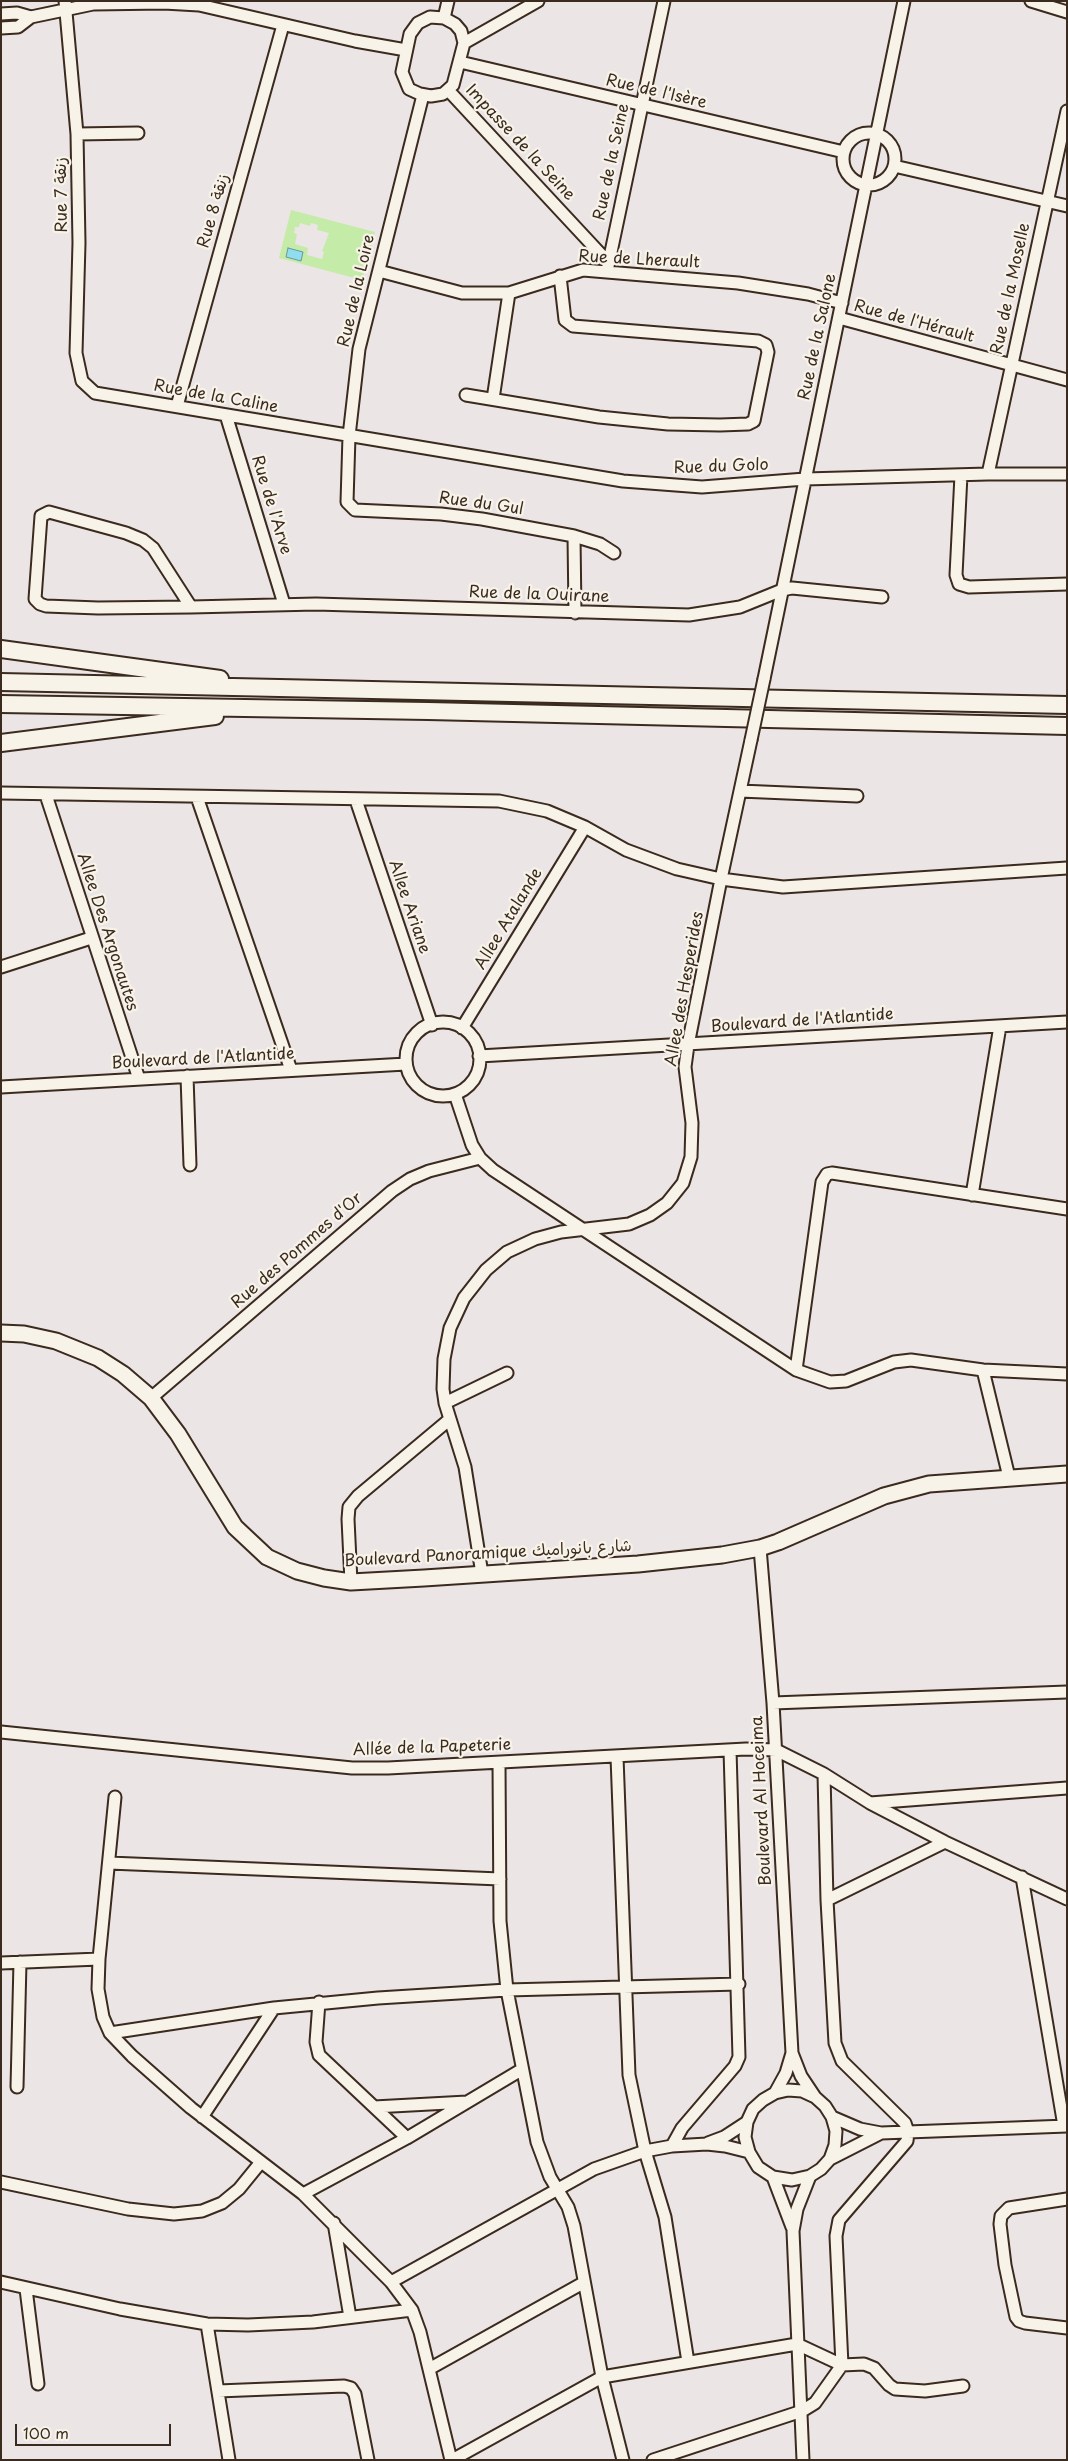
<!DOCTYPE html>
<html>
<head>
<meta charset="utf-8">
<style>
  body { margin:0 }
  #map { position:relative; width:1068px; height:2461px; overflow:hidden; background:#ece5e6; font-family:"Playpen Sans",sans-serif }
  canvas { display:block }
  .frame { position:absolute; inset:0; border:2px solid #3b2a1e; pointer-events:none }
  .scale { position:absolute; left:15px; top:2424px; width:156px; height:22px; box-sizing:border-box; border:2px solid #3b2a1e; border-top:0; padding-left:6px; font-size:15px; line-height:18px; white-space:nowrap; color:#3b2a1e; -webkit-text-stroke:4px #f7f3e8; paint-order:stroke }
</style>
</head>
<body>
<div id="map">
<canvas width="1068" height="2461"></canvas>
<div class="frame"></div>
<div class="scale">100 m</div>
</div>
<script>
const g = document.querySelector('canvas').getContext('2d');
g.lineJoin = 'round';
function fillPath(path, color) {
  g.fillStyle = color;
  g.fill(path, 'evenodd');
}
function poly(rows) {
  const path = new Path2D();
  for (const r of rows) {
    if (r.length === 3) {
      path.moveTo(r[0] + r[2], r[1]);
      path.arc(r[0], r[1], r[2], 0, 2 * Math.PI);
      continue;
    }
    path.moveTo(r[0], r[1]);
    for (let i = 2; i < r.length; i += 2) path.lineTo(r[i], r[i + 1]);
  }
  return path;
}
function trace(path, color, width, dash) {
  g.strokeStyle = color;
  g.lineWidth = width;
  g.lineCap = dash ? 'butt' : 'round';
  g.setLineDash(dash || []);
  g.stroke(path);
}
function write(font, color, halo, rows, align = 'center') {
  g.font = font + ' "Playpen Sans","Playpen Sans Arabic",sans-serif';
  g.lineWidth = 4.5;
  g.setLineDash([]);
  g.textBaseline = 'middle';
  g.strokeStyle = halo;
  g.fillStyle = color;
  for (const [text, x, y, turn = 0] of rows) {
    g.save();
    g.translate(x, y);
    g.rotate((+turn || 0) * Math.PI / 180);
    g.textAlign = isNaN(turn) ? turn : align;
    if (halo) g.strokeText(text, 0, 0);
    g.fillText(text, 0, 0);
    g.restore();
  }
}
fillPath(poly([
  [291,210,375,232,362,280,279,258],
  [300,223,310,226,311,223,318,225,317,230,329,233,322,251,324,252,322,259,307,255,308,248,295,244,297,234,294,233,295,227,299,227]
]), '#c4eca8');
const water = poly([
  [288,248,303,252,301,261,286,257,288,248]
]);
fillPath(water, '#90ddef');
trace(water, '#6e959b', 1);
const minor = poly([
  [65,1,77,134,79,243,76,353,82,381,95,393,623,481,702,487,805,479,988,474,1067,474],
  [1031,1,1067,12],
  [1,14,17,13,31,17],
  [430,17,444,18,455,24,461,31,464,43,453,85,443,94,431,96,420,94,409,89,402,72,410,34,418,23,430,17],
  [444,18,448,1],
  [1,28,18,27,31,17,93,4,164,3,199,5,355,41,406,50],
  [464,43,538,1],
  [460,62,844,152],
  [448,90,608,262],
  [423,95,359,349,349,436,347,502,355,510,441,514,482,519,574,536,600,544,614,553],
  [869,159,26],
  [77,134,138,133],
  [894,166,1067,206],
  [379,271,462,293,509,293,583,270,738,283,808,294,842,303],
  [607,271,664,1],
  [839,318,1067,380],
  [466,395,599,417,668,424,720,425,748,424,754,421,768,352,766,345,758,341,573,326,565,320,560,276],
  [493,399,509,293],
  [177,406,283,25],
  [226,415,284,604],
  [988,474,1067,111],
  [961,475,956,575,959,584,969,587,1067,584],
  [574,536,575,613],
  [191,607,153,548,143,540,126,533,49,512,41,516,35,599,40,604,46,606,98,608,191,607,316,604,689,615,740,607,782,590,792,588,882,597],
  [764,679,904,1],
  [740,791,857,796],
  [1,793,499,801,547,811,585,827,626,850,677,869,721,879,783,887,1067,868],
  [46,795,139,1079],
  [197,797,291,1070],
  [356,800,432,1025],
  [1,967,91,938],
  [443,1059,37],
  [462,1028,585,827],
  [479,1056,1067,1022],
  [187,1076,190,1165],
  [1,1087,406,1064],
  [455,1094,472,1145,480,1158,493,1170,796,1370,830,1382,846,1381,894,1362,911,1360,983,1370,1067,1374],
  [972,1195,1000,1026],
  [796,1370,822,1182,827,1174,832,1173,1067,1209],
  [983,1370,1009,1477],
  [151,1398,392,1191,410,1179,429,1171,480,1158],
  [445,1403,507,1373],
  [760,1548,773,1703,792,2053,801,2076,815,2097],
  [482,1574,465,1467,445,1403,443,1389,444,1359,450,1328,464,1298,486,1270,507,1252,535,1239,561,1232,629,1224,650,1215,667,1203,683,1183,691,1157,692,1123,685,1067,688,1045,721,879,751,740],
  [351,1582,348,1519,349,1507,358,1496,450,1419],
  [773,1703,1067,1692],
  [1,1732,352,1768,388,1768,746,1749,776,1750,824,1774,870,1803,945,1842,1067,1899],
  [617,1757,629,2075,645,2151,665,2217,688,2362],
  [499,1763,500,1921,507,1990,537,2142,550,2177,568,2207,574,2226,602,2377,623,2460],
  [115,1797,99,1959,98,1989,103,2017,110,2033,132,2056,191,2108,303,2194,391,2282,412,2310,420,2332,451,2460],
  [870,1803,1067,1788],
  [109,1863,500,1879],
  [1022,1877,1064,2126],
  [827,1900,945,1842],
  [1,1963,99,1959],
  [319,2002,316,2042,319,2055,407,2138],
  [110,2033,274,2008,378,1998,507,1990,739,1984],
  [17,2087,20,1962],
  [775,2093,788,2090,802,2091,815,2097,825,2106,832,2117,836,2131,835,2145,830,2159,821,2169,810,2176,792,2180,773,2177,758,2167,749,2152,745,2137,747,2122,753,2109,763,2100,775,2093,786,2073,792,2053],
  [374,2107,467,2102],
  [202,2117,274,2008],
  [832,2117,860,2129,881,2133,1067,2126],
  [708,2143,724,2137,747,2122],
  [672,2146,682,2128,735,2066,739,2057,730,1750],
  [830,2159,881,2133],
  [773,2177,792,2227],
  [1,2182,128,2209,174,2214,202,2211,222,2203,239,2189,261,2162],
  [303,2194,407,2138,521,2070],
  [1067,2199,1009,2208,1001,2216,1000,2224,1005,2265,1016,2317,1019,2321,1025,2323,1067,2328],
  [334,2223,350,2317],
  [1,2282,120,2309,207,2324,248,2325,313,2322,412,2310],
  [391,2282,594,2169,645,2151,672,2146,707,2144,725,2146,749,2152],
  [26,2289,38,2384],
  [207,2324,229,2460],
  [429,2369,583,2283],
  [218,2391,344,2386,351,2388,355,2394,368,2460],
  [452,2460,602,2377,797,2344,842,2365,864,2364,874,2368,889,2385,895,2389,925,2391,963,2386],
  [653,2460,802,2411,815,2403,842,2365,836,2236,839,2220,907,2141,908,2132,905,2123,842,2061,835,2043,827,1900,824,1774],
  [803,2460,793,2231,797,2209,810,2176]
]);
const major = poly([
  [1,1333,24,1334,56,1341,98,1358,123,1374,151,1398,178,1434,235,1527,267,1557,297,1571,324,1578,351,1582,424,1578,638,1564,722,1555,760,1548,778,1542,884,1496,929,1484,1067,1474]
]);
const highway = poly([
  [1,649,220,679],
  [1,682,1067,705],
  [1,704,428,711,1067,726],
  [1,743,215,716]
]);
trace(minor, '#3b2a1e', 15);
trace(major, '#3b2a1e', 19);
trace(highway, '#3b2a1e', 20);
trace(minor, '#f7f3e8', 11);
trace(major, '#f7f3e8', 15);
trace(highway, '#f7f3e8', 16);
const minorBridge = poly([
  [751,740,764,679]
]);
trace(minorBridge, '#3b2a1e', 15, []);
trace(minorBridge, '#f7f3e8', 11);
write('16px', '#3b2a1e', '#f7f3e8', [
  ["Rue de l'Isère",656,92,13],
  ["Impasse de la Seine",520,143,47],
  ["Rue de la Seine",612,162,-78],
  ["Rue 7 زنقة",62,195,-91],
  ["Rue 8 زنقة",214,211,-74],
  ["Rue de Lherault",639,260,3],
  ["Rue de la Moselle",1011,289,-78],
  ["Rue de la Loire",357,291,-77],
  ["Rue de l'Hérault",914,322,15],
  ["Rue de la Salone",818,337,-78],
  ["Rue de la Caline",216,397,10],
  ["Rue du Golo",721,467,-2],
  ["Rue du Gul",481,504,8],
  ["Rue de l'Arve",271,505,73],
  ["Rue de la Ouirane",539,595,2],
  ["Allee Ariane",409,907,71],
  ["Allee Atalande",509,919,-59],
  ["Allee Des Argonautes",107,932,72],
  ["Allee des Hesperides",685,989,-80],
  ["Boulevard de l'Atlantide",802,1021,-4],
  ["Boulevard de l'Atlantide",203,1059,-3],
  ["Rue des Pommes d'Or",297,1251,-41],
  ["Boulevard Panoramique شارع بانوراميك",488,1554,-3],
  ["Allée de la Papeterie",432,1748,-2],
  ["Boulevard Al Hoceima",762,1801,-93]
]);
</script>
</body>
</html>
